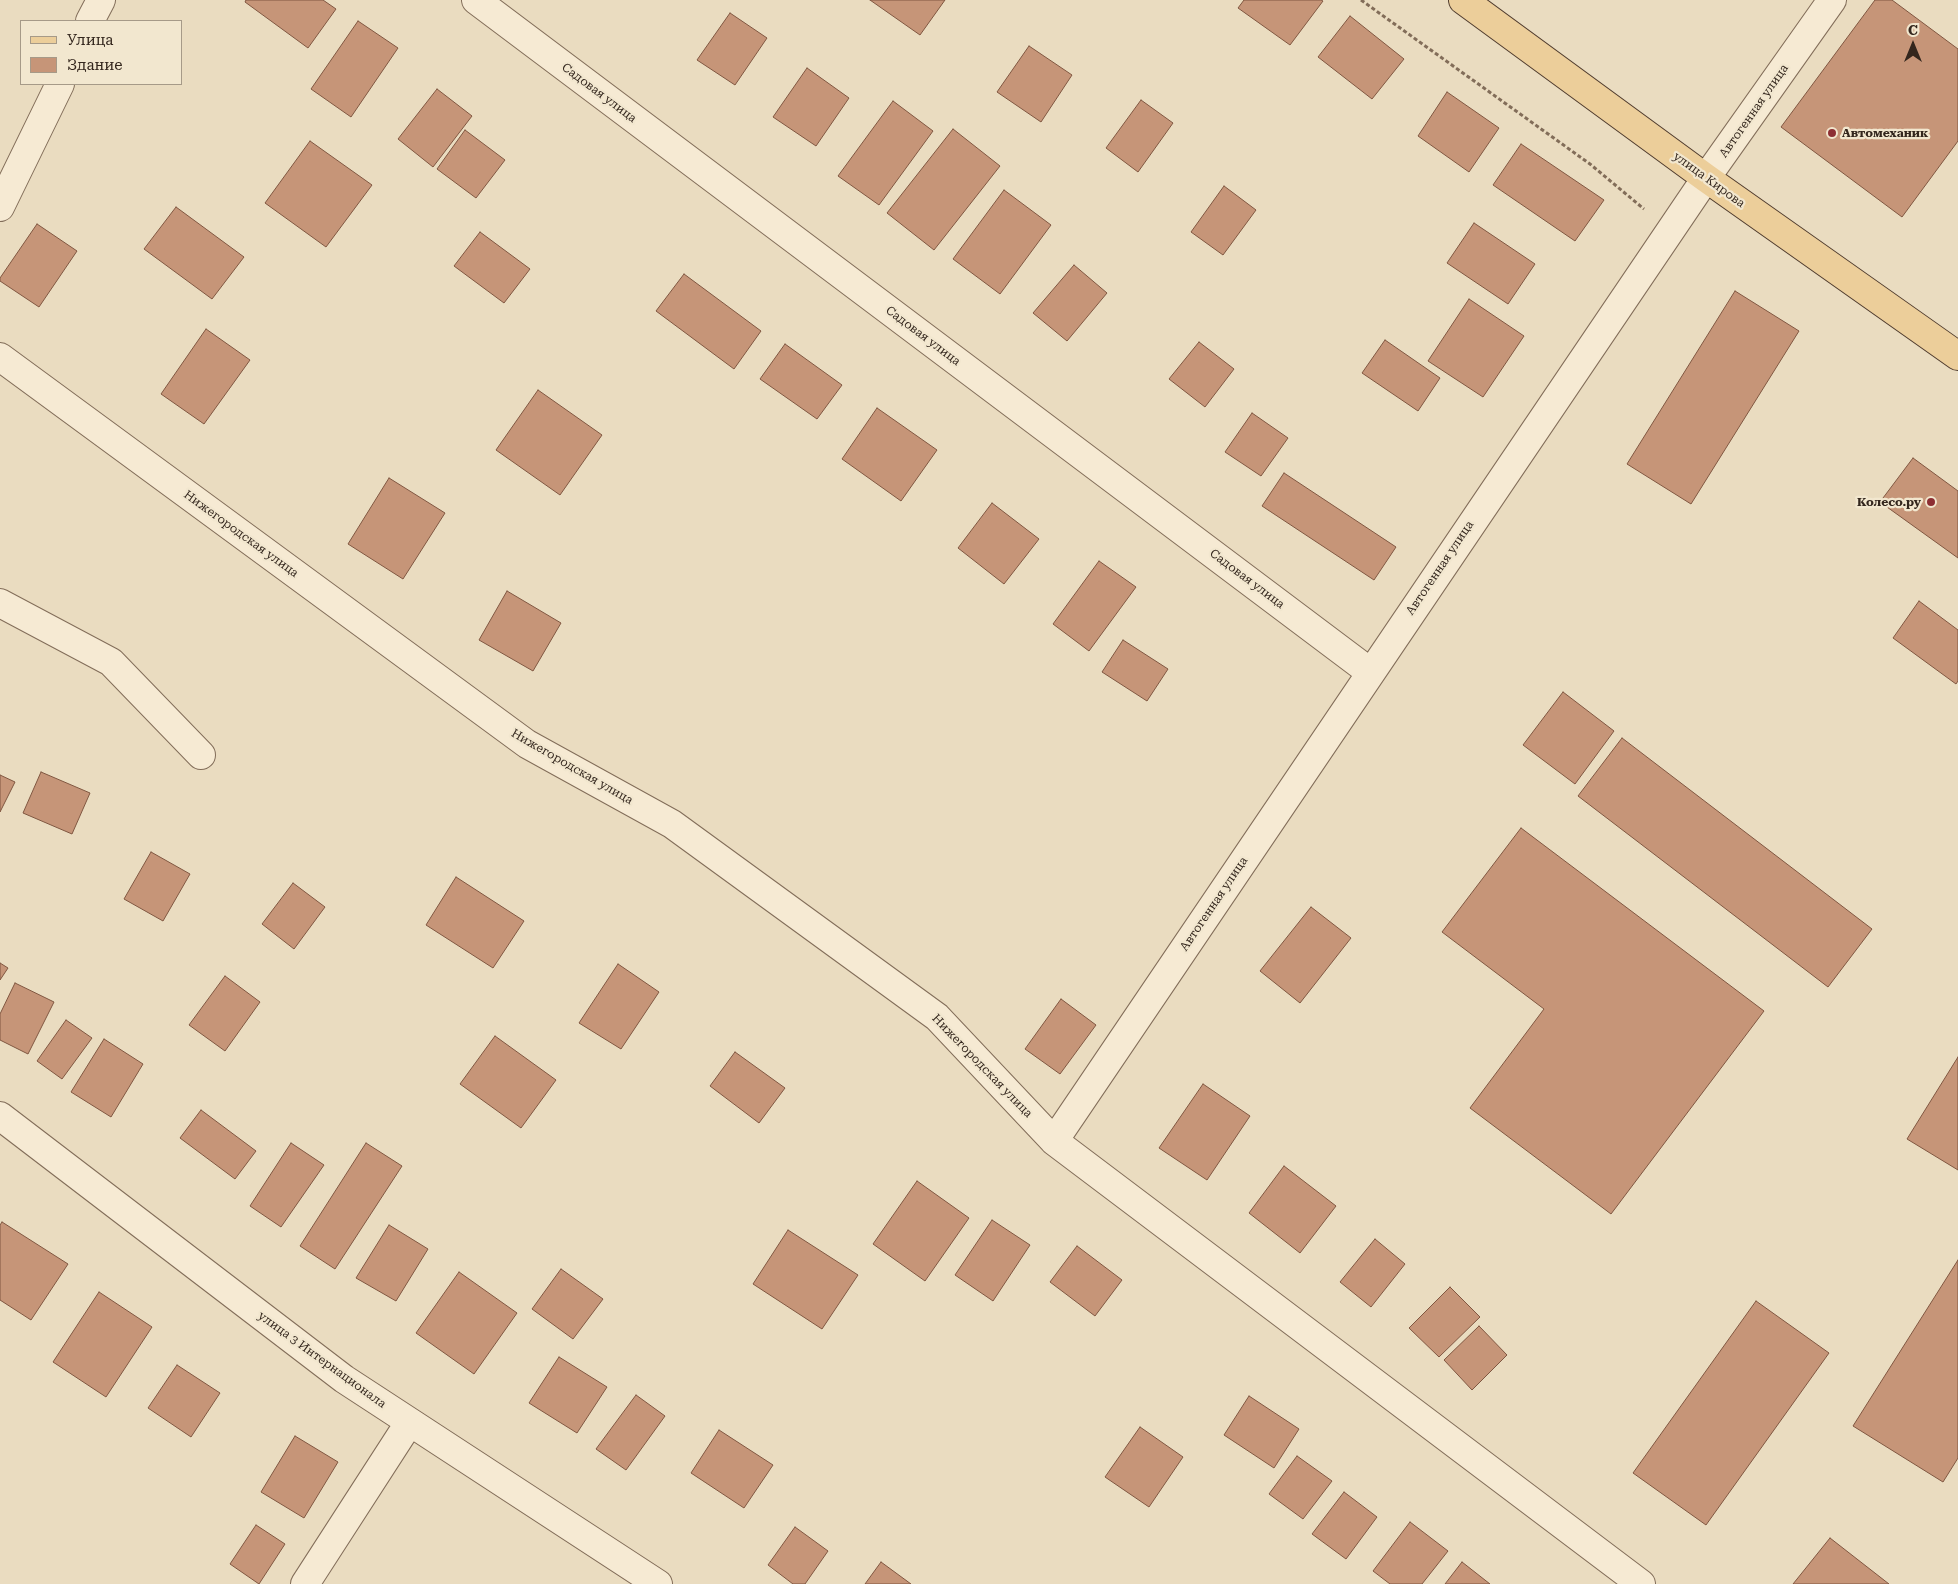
<!DOCTYPE html>
<html>
<head>
<meta charset="utf-8">
<style>
  body { margin:0 }
  #map { position:relative; width:1958px; height:1584px; overflow:hidden; background:#eadcc0; font-family:"Roboto Serif",serif }
  canvas { display:block }
  .legend { position:absolute; left:20px; top:20px; width:162px; height:65px; box-sizing:border-box; background:#f2e7cf; border:1px solid #a69a88; margin:0; padding:6px 9px; list-style:none; font-size:15px; color:#33261d }
  .legend li { display:flex; align-items:center; gap:10px; height:25px }
  .legend b { width:25px; border:1px solid #a69a88 }
  .north { position:absolute; left:1888px; top:20px; width:50px; height:50px; -webkit-text-stroke:4px #f2e7cf; paint-order:stroke; rotate:0deg; font-size:14px; font-weight:700; line-height:20px; text-align:center; color:#33261d }
  .north::after { content:''; display:block; margin:auto; width:18px; height:22px; background:#33261d; clip-path:polygon(50% 0,100% 100%,50% 72%,0 100%) }
</style>
</head>
<body>
<div id="map">
<canvas width="1958" height="1584"></canvas>
<ul class="legend">
<li><b style="height:6px;background:#ecce9a"></b>Улица</li>
<li><b style="height:14px;background:#c69578"></b>Здание</li>
</ul>
<div class="north">С</div>
</div>
<script>
const g = document.querySelector('canvas').getContext('2d');
g.lineJoin = 'round';
function fillPath(path, color) {
  g.fillStyle = color;
  g.fill(path, 'evenodd');
}
function poly(rows) {
  const path = new Path2D();
  for (const r of rows) {
    path.moveTo(r[0], r[1]);
    for (let i = 2; i < r.length; i += 2) path.lineTo(r[i], r[i + 1]);
  }
  return path;
}
function trace(path, color, width, dash) {
  g.strokeStyle = color;
  g.lineWidth = width;
  g.lineCap = dash ? 'butt' : 'round';
  g.setLineDash(dash || []);
  g.stroke(path);
}
function write(font, color, halo, rows, align = 'center') {
  g.font = font + ' "Roboto Serif",serif';
  g.lineWidth = 4.5;
  g.setLineDash([]);
  g.textBaseline = 'middle';
  g.strokeStyle = halo;
  g.fillStyle = color;
  for (const [text, x, y, turn = 0] of rows) {
    g.save();
    g.translate(x, y);
    g.rotate((+turn || 0) * Math.PI / 180);
    g.textAlign = isNaN(turn) ? turn : align;
    if (halo) g.strokeText(text, 0, 0);
    g.fillText(text, 0, 0);
    g.restore();
  }
}
const building = poly([
  [246,0,323,0,336,9,308,48,245,2,246,0],
  [870,0,945,0,920,35,870,0],
  [1244,0,1321,0,1323,1,1290,45,1238,8,1244,0],
  [1875,0,1892,0,1958,49,1958,141,1902,217,1781,127,1875,0],
  [730,13,767,38,735,85,697,60,730,13],
  [1350,16,1404,59,1372,99,1318,57,1350,16],
  [358,21,398,48,351,117,311,89,358,21],
  [1029,46,1072,75,1041,122,997,92,1029,46],
  [807,68,849,98,816,146,773,117,807,68],
  [437,89,472,116,433,167,398,139,437,89],
  [1447,92,1499,128,1469,172,1418,136,1447,92],
  [1141,100,1173,123,1138,172,1106,148,1141,100],
  [893,101,933,131,879,205,838,176,893,101],
  [953,129,1000,166,934,250,887,213,953,129],
  [465,130,505,160,476,198,437,169,465,130],
  [310,141,372,185,326,247,265,203,310,141],
  [1521,144,1604,200,1575,241,1493,185,1521,144],
  [1224,186,1256,210,1223,255,1191,232,1224,186],
  [1004,190,1051,225,1000,294,953,259,1004,190],
  [176,207,244,257,212,299,144,249,176,207],
  [1474,223,1535,264,1508,304,1447,263,1474,223],
  [37,224,77,251,39,307,0,281,0,278,37,224],
  [480,232,530,269,504,303,454,266,480,232],
  [1074,265,1107,293,1067,341,1033,313,1074,265],
  [684,274,761,331,734,369,656,311,684,274],
  [1735,291,1799,331,1691,504,1627,464,1735,291],
  [1469,299,1524,336,1483,397,1428,361,1469,299],
  [206,329,250,360,204,424,161,394,206,329],
  [1385,340,1440,378,1418,411,1362,373,1385,340],
  [1199,342,1234,369,1205,407,1169,379,1199,342],
  [785,344,842,385,817,419,760,379,785,344],
  [538,390,602,435,560,495,496,450,538,390],
  [877,408,937,450,901,501,842,459,877,408],
  [1252,413,1288,438,1261,476,1225,452,1252,413],
  [1913,458,1958,491,1958,558,1880,502,1913,458],
  [1284,473,1396,547,1374,580,1262,506,1284,473],
  [389,478,445,513,403,579,348,544,389,478],
  [992,503,1039,539,1004,584,958,548,992,503],
  [1099,561,1136,587,1089,651,1053,624,1099,561],
  [507,591,561,623,533,671,479,640,507,591],
  [1919,601,1958,630,1958,681,1956,684,1893,638,1919,601],
  [1123,640,1168,669,1147,701,1102,672,1123,640],
  [1563,692,1614,731,1575,784,1523,745,1563,692],
  [1622,738,1872,929,1828,987,1578,796,1622,738],
  [41,772,90,793,72,834,23,813,41,772],
  [0,775,15,782,0,812,0,775],
  [1521,828,1764,1011,1611,1214,1470,1108,1544,1009,1442,932,1521,828],
  [151,852,190,874,163,921,124,899,151,852],
  [456,877,524,921,493,968,426,925,456,877],
  [293,883,325,907,294,949,262,924,293,883],
  [1311,907,1351,938,1300,1003,1260,971,1311,907],
  [0,963,8,968,0,980,0,963],
  [618,964,659,992,621,1049,579,1023,618,964],
  [225,976,260,1002,225,1051,189,1025,225,976],
  [15,983,54,1002,28,1054,0,1040,0,1014,15,983],
  [1061,999,1096,1025,1060,1074,1025,1049,1061,999],
  [66,1020,92,1038,62,1079,37,1061,66,1020],
  [495,1036,556,1080,521,1128,460,1084,495,1036],
  [104,1039,143,1064,111,1117,71,1092,104,1039],
  [735,1052,785,1088,759,1123,710,1086,735,1052],
  [1958,1057,1958,1170,1907,1139,1958,1057],
  [1203,1084,1250,1116,1207,1180,1159,1148,1203,1084],
  [201,1110,256,1151,235,1179,180,1138,201,1110],
  [291,1143,324,1165,281,1227,250,1206,291,1143],
  [366,1143,402,1166,335,1269,300,1246,366,1143],
  [1284,1166,1336,1206,1300,1253,1249,1213,1284,1166],
  [917,1181,969,1218,925,1281,873,1244,917,1181],
  [992,1220,1030,1245,993,1301,955,1275,992,1220],
  [2,1222,68,1264,31,1320,0,1300,0,1225,2,1222],
  [389,1225,428,1249,396,1301,356,1278,389,1225],
  [788,1230,858,1275,822,1329,753,1284,788,1230],
  [1375,1239,1405,1264,1371,1307,1340,1282,1375,1239],
  [1077,1246,1122,1280,1095,1316,1050,1282,1077,1246],
  [1958,1260,1958,1458,1943,1482,1853,1426,1958,1260],
  [561,1269,603,1299,573,1339,532,1309,561,1269],
  [459,1272,517,1313,474,1374,416,1333,459,1272],
  [1450,1287,1480,1317,1439,1357,1409,1328,1450,1287],
  [99,1292,152,1327,106,1397,53,1362,99,1292],
  [1756,1301,1829,1353,1706,1525,1633,1473,1756,1301],
  [1479,1326,1507,1355,1472,1390,1444,1360,1479,1326],
  [559,1357,607,1387,577,1433,529,1403,559,1357],
  [177,1365,220,1393,191,1437,148,1408,177,1365],
  [636,1395,665,1416,626,1470,596,1449,636,1395],
  [1249,1396,1299,1429,1274,1468,1224,1435,1249,1396],
  [1140,1427,1183,1457,1149,1507,1105,1477,1140,1427],
  [719,1430,773,1465,744,1508,691,1473,719,1430],
  [295,1436,338,1462,304,1518,261,1492,295,1436],
  [1297,1456,1332,1481,1303,1519,1269,1494,1297,1456],
  [1344,1492,1377,1517,1346,1559,1312,1534,1344,1492],
  [1410,1522,1448,1551,1422,1584,1390,1584,1373,1571,1410,1522],
  [256,1525,285,1544,259,1584,230,1564,256,1525],
  [795,1527,828,1551,805,1584,793,1584,768,1565,795,1527],
  [1830,1538,1889,1584,1793,1584,1830,1538],
  [881,1562,911,1584,865,1584,881,1562],
  [1462,1562,1490,1584,1445,1584,1462,1562]
]);
fillPath(building, '#c69578');
trace(building, '#805741', 1);
const minor = poly([
  [476,0,1370,672],
  [90,21,101,0],
  [0,207,60,84],
  [0,357,527,744,672,824,937,1017,1054,1141,1641,1584],
  [0,603,111,662,201,755],
  [0,1116,344,1379,658,1584],
  [1054,1141,1706,178,1832,0],
  [305,1584,409,1423]
]);
const major = poly([
  [1463,0,1706,178,1958,356]
]);
trace(minor, '#826d59', 30);
trace(major, '#503c2e', 30);
trace(poly([
  [1361,0,1590,164,1644,209]
]), '#826d59', 3, [4, 2.5]);
trace(minor, '#f6ead3', 28);
trace(major, '#ecce9a', 28);
for (const [x, y, r, color] of [
  [1832,133,5,"#8d2e33"],
  [1931,502,5,"#8d2e33"]
]) {
  const dot = new Path2D();
  dot.arc(x, y, r, 0, 2 * Math.PI);
  g.fillStyle = color;
  g.fill(dot);
  trace(dot, '#f2e7cf', 2);
}
write('12px', '#33261d', '#f2e7cf', [
  ["Садовая улица",599,93,37],
  ["Автогенная улица",1754,111,-55],
  ["улица Кирова",1709,180,36],
  ["Садовая улица",923,336,37],
  ["Нижегородская улица",241,534,36],
  ["Автогенная улица",1440,568,-56],
  ["Садовая улица",1247,579,37],
  ["Нижегородская улица",572,767,30],
  ["Автогенная улица",1214,904,-56],
  ["Нижегородская улица",982,1066,46],
  ["улица 3 Интернационала",322,1360,36]
]);
write('bold 12px', '#33261d', '#f2e7cf', [
  ["Автомеханик",1842,133],
  ["Колесо.ру",1921,502,"right"]
], 'left');
</script>
</body>
</html>
